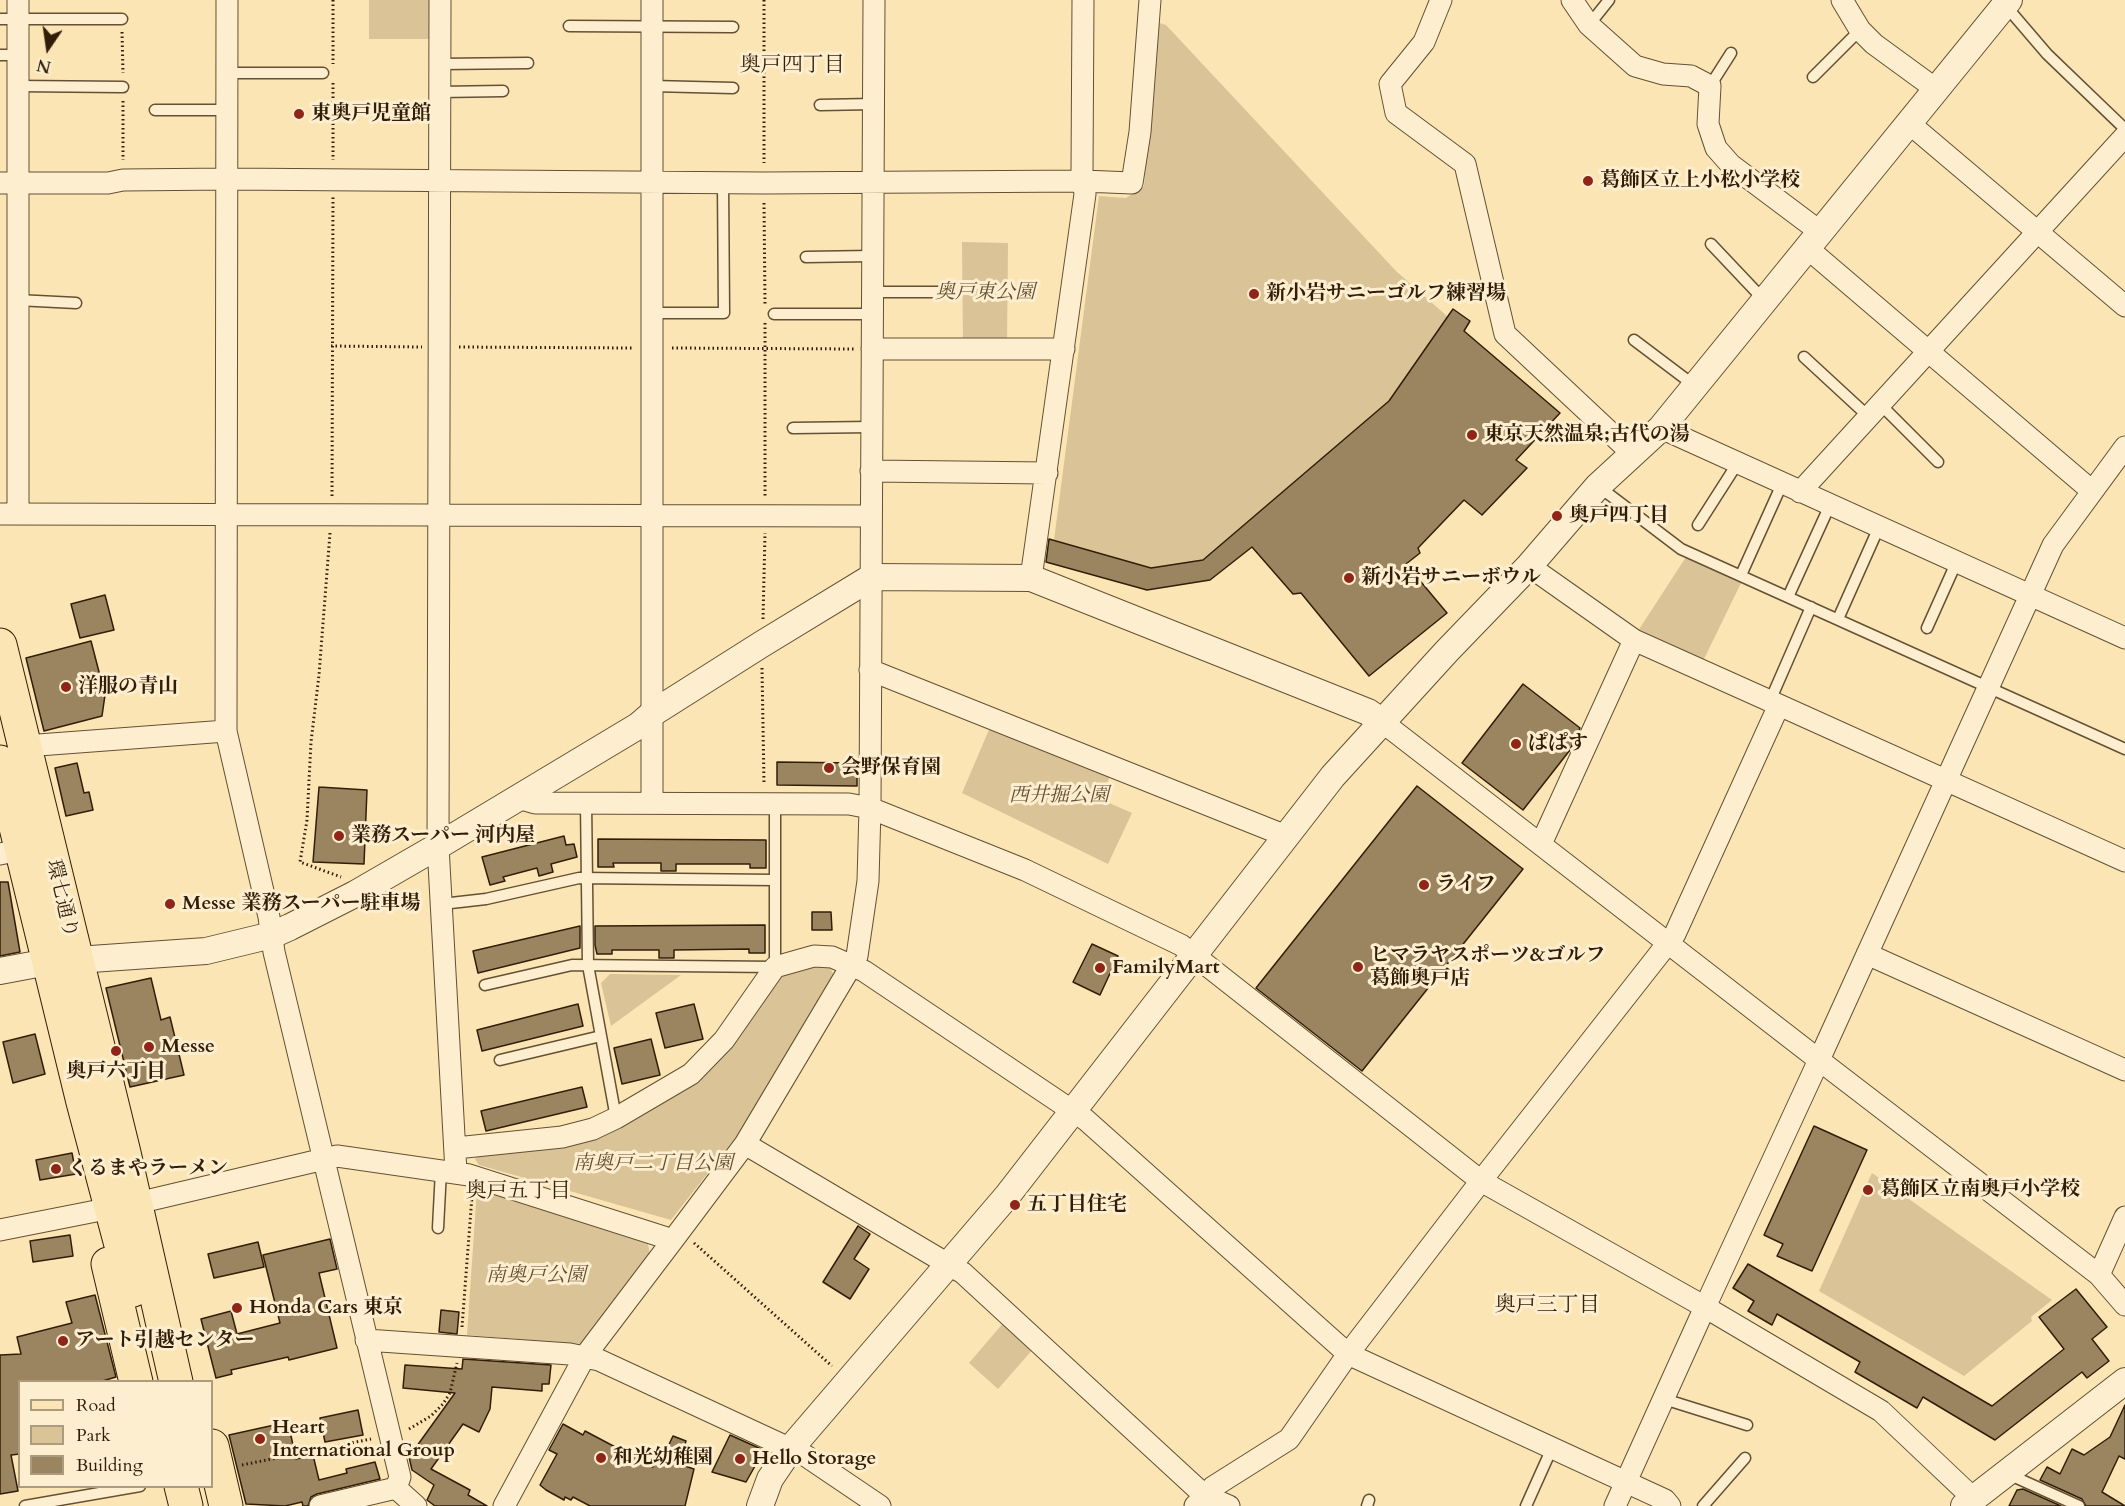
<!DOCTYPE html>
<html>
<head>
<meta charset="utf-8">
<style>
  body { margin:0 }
  #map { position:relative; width:2125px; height:1506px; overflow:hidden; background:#fbe5b4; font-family:Cardo,serif }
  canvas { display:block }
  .legend { position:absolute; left:18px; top:1380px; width:195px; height:108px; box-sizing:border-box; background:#fceece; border:2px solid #ab9b7f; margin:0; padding:8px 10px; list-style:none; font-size:18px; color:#321e08 }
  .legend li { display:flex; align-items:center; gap:12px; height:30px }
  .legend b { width:30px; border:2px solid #ab9b7f }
  .north { position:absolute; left:18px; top:18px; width:60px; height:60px; -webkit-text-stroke:4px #fceece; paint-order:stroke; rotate:193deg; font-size:16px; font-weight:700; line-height:24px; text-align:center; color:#321e08 }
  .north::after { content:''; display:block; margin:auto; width:21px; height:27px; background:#321e08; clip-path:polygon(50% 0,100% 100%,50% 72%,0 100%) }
</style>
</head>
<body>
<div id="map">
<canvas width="2125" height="1506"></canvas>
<ul class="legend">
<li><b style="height:8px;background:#fbe5b4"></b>Road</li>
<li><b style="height:16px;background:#d9c397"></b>Park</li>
<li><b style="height:16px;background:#9b8561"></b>Building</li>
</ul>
<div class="north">N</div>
</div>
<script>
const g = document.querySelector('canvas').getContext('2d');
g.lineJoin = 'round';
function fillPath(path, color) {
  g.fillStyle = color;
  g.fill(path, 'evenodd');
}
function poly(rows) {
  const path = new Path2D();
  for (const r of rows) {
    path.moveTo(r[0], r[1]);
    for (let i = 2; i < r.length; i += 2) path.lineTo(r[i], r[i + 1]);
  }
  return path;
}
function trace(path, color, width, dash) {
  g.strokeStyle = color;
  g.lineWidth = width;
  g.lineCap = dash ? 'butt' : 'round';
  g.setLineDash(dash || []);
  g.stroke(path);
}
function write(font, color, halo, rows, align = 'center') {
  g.font = font + ' Cardo,"Noto Serif JP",serif';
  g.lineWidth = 6;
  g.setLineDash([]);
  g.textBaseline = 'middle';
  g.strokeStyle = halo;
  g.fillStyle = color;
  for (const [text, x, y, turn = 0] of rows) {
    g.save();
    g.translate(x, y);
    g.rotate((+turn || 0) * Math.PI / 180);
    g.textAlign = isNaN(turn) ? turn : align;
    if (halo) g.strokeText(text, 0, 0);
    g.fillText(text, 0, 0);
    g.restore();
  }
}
fillPath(poly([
  [369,0,431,0,430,39,369,39],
  [1156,22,1166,25,1396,271,1448,317,1389,401,1203,560,1151,568,1054,540,1099,196,1126,198,1144,186],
  [962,242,1008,243,1007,344,963,345],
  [1686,557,1742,581,1703,661,1638,631],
  [991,725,1111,774,1100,799,1132,813,1108,864,962,793],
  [811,966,829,966,835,977,736,1137,671,1220,479,1165,475,1159,478,1155,600,1135,643,1115,698,1079,776,981,791,970],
  [610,974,681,975,611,1026,601,983],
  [1872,1173,2052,1300,2031,1317,2032,1321,1964,1376,1819,1291],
  [477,1189,648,1244,650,1256,582,1344,467,1335],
  [1005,1321,1034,1348,998,1389,969,1363]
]), '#d9c397');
const building = poly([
  [1453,309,1470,321,1464,331,1560,413,1516,460,1527,468,1482,515,1464,500,1418,548,1420,553,1406,564,1447,613,1369,676,1301,593,1293,594,1252,547,1210,580,1147,590,1046,562,1049,539,1151,568,1203,560,1389,401,1453,309],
  [105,595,114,630,80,638,71,604,105,595],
  [91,641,105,695,102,716,44,731,26,658,91,641],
  [1523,684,1580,728,1570,750,1523,810,1462,763,1523,684],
  [777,762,857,763,857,786,777,785,777,762],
  [77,763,84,793,89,792,93,810,66,816,55,768,77,763],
  [1417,786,1523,869,1362,1071,1256,988,1417,786],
  [319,787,367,790,364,864,313,862,319,787],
  [564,836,566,845,574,844,577,857,551,864,553,872,539,876,537,868,503,877,505,881,490,885,482,857,564,836],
  [598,839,766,840,766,868,750,868,750,864,676,864,676,871,661,871,661,863,613,863,614,867,598,867,598,839],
  [0,882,8,882,20,952,0,956,0,882],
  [812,912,831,912,832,930,812,930,812,912],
  [765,925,765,953,749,953,749,949,674,950,674,958,659,958,659,950,612,950,612,954,597,954,595,945,595,926,765,925],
  [580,926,580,948,478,973,473,951,580,926],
  [1092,944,1118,956,1100,995,1073,982,1092,944],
  [151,978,161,1020,170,1017,184,1075,130,1087,106,988,151,978],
  [578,1004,583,1026,482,1051,477,1030,578,1004],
  [694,1004,703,1039,665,1048,656,1013,694,1004],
  [35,1034,45,1074,13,1083,3,1042,35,1034],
  [651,1039,660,1075,622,1084,614,1048,651,1039],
  [582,1087,587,1107,486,1131,481,1111,582,1087],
  [1814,1126,1867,1150,1812,1271,1777,1256,1783,1244,1764,1235,1814,1126],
  [72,1153,76,1174,40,1180,36,1160,72,1153],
  [858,1226,870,1234,854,1259,869,1269,850,1299,823,1282,858,1226],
  [70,1235,73,1256,33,1262,30,1241,70,1235],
  [330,1239,337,1269,319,1273,337,1348,289,1360,288,1357,231,1370,232,1374,216,1378,201,1319,231,1311,237,1334,280,1323,263,1255,330,1239],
  [258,1242,264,1267,214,1278,208,1254,258,1242],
  [1748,1264,1992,1406,2064,1349,2039,1317,2076,1289,2107,1327,2092,1339,2109,1361,2087,1378,2082,1372,1995,1440,1923,1397,1917,1408,1855,1372,1860,1362,1777,1314,1772,1325,1748,1311,1754,1301,1733,1288,1748,1264],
  [95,1295,116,1377,99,1382,20,1382,20,1454,11,1455,18,1491,0,1494,0,1355,21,1354,17,1337,72,1323,66,1302,95,1295],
  [441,1310,459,1312,457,1334,439,1332,441,1310],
  [463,1359,551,1365,549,1384,542,1384,542,1391,492,1387,490,1409,479,1432,463,1424,431,1469,470,1490,468,1495,487,1506,435,1506,427,1500,434,1485,412,1470,409,1457,455,1393,403,1388,405,1365,462,1369,463,1359],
  [2125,1405,2125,1459,2119,1456,2102,1492,2125,1506,2086,1506,2082,1499,2040,1480,2047,1467,2060,1474,2072,1449,2084,1455,2110,1437,2125,1405],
  [358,1410,363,1435,325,1442,320,1418,358,1410],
  [288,1422,296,1459,313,1455,319,1480,347,1473,346,1469,375,1462,380,1479,317,1494,311,1497,308,1506,303,1506,302,1502,285,1506,246,1504,229,1435,288,1422],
  [563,1424,583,1435,585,1431,653,1467,655,1459,661,1461,673,1436,686,1441,685,1444,693,1448,685,1466,694,1469,685,1506,590,1506,573,1497,571,1500,565,1497,564,1500,546,1490,540,1485,557,1454,549,1450,563,1424],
  [730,1435,761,1449,757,1458,759,1459,746,1482,712,1472,730,1435],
  [2023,1489,2061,1506,2009,1506,2017,1490,2023,1489]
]);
fillPath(building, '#9b8561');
trace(building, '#321e08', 1.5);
const service = poly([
  [2005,5,2047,54,2125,129],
  [0,19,122,19],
  [1589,25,1609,0],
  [569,26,733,27],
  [0,55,18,55],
  [441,64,528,63],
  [227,73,323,73],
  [1813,77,1860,30],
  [17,86,123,87],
  [652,86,733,88],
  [1710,86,1731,53],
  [440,92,503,91],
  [820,105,873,104],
  [155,110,227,110],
  [1711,244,1763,299],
  [806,257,872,256],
  [872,292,939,292],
  [17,300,76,303],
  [653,313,724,313,723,183],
  [774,314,872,314],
  [1634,340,1695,386],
  [1804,357,1869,417],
  [1880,404,1938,462],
  [793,428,871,427],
  [1598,486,1681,549,2125,749],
  [1698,525,1737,464],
  [1741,575,1782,484],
  [1788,597,1830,505],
  [1838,619,1879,527],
  [1927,628,1957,561],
  [1770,701,1811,607],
  [586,802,588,965,616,1118],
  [442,904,486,899,579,878,775,880],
  [485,985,572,965,775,967,775,803],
  [500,1060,601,1036],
  [438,1228,441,1170],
  [1664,1399,1747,1425],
  [2008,1474,2079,1506],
  [25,1506,140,1486],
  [1367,1506,1369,1500],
  [1526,1506,1552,1448],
  [1703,1506,1745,1458]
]);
const minor = poly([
  [227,0,226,731,269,917,274,952,400,1477,396,1488,320,1506],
  [440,0,438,846,456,1172],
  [652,0,652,802],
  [1441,0,1424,42,1390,84,1396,113,1465,164,1505,334,1633,454],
  [1572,0,1589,25,1635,66,1663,74,1691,76,1710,86,1708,124,1716,148,1731,165,1819,231],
  [1842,0,1860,30,1874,44,1937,90],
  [1910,124,2125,306],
  [0,183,108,183,123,180,227,179,764,183,1083,181,1132,183,1140,132,1150,0],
  [1806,247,2092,491],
  [872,349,1064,349],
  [1661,428,2125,638],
  [871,471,1047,473],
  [1800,492,2125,136],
  [0,514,871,516],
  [18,514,18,0],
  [1529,566,1634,640],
  [1031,578,1085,194,1082,172,1083,0],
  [870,670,1286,836],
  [1779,705,2125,861],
  [1381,721,1819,1060,2053,545,2125,447],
  [25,746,226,731],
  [518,798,535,803,849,804,870,808,1025,870,1181,945,1481,1181,1675,934,1779,705,1634,640,1541,844],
  [0,854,21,850],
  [1867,954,2125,1070],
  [745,1144,963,1273,1204,1495,1229,1506],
  [456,1148,562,1137,593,1129,616,1118,691,1074,724,1040,775,967,814,956,832,957,864,971,1086,1120,1348,1354,1665,1500,1670,1506],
  [150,1200,337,1156,469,1175,673,1240,585,1356,504,1506],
  [0,1230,96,1211],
  [673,1240,745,1144,857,956,868,881,870,808,874,0],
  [2099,1275,2125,1217],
  [366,1340,570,1354,599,1360,806,1456,880,1506],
  [396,1488,416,1506],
  [1974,1499,1881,1411,1705,1307,1819,1060,2099,1275,2125,1305],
  [1195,1506,1213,1487,1289,1439,1348,1354,1481,1181,1705,1307,1615,1506]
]);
const tertiary = poly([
  [0,971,48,962,206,951,272,935,290,927,355,894,438,846,638,726,653,713,762,644,872,577,1031,578,1368,712,1381,721],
  [760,1506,770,1479,791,1448,1007,1196,1333,776,1447,651,1529,566,1598,486,1661,428,2009,0],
  [1964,1506,2125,1381]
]);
const primary = poly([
  [0,645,124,1153,176,1382],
  [0,762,83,1102,133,1290],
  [108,1264,136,1382],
  [212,1446,226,1506],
  [181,1486,186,1506]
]);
trace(service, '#645033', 13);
trace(minor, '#645033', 23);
trace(tertiary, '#645033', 28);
trace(primary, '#321e08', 35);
trace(poly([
  [333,0,333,64],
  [764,0,764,163],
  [122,32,123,73],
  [333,83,333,160],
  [123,101,123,160],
  [764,203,765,304],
  [765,323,765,496],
  [331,346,422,347],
  [459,347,632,348],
  [672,348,854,349],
  [332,496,333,197],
  [330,533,319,675,311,742,307,820,300,862,341,877],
  [763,619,765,533],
  [762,668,764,784],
  [694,1243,832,1366],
  [462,1327,472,1196],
  [409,1429,431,1416,443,1404,450,1393,457,1363],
  [242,1465,371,1439]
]), '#321e08', 3, [1.5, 3]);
trace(service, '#fceece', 10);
trace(minor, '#fceece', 21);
trace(tertiary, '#fceece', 26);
trace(primary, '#fbe5b4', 33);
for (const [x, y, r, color] of [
  [299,114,6,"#8f2418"],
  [1588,181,6,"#8f2418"],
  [1254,294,6,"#8f2418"],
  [1472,435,6,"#8f2418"],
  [1557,516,6,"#8f2418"],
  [1349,578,6,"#8f2418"],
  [66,687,6,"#8f2418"],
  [1516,744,6,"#8f2418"],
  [829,768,6,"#8f2418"],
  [339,836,6,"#8f2418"],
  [1424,885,6,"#8f2418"],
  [170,904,6,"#8f2418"],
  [1358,967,6,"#8f2418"],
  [1100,968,6,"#8f2418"],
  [149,1047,6,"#8f2418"],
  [116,1051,6,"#8f2418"],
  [56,1169,6,"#8f2418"],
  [1868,1190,6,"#8f2418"],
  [1015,1205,6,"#8f2418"],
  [237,1308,6,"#8f2418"],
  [63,1341,6,"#8f2418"],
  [260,1439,6,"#8f2418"],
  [601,1458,6,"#8f2418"],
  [740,1459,6,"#8f2418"]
]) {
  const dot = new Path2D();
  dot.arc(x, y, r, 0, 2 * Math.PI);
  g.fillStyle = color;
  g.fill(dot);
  trace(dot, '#fceece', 2);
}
write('bold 20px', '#321e08', '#fceece', [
  ["東奥戸児童館",311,114],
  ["葛飾区立上小松小学校",1600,181],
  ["新小岩サニーゴルフ練習場",1266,294],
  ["東京天然温泉;古代の湯",1484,435],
  ["奥戸四丁目",1569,516],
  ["新小岩サニーボウル",1361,578],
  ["洋服の青山",78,687],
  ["ぱぱす",1528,744],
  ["会野保育園",841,768],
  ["業務スーパー 河内屋",351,836],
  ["ライフ",1436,885],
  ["Messe 業務スーパー駐車場",182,904],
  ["ヒマラヤスポーツ&ゴルフ",1370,956],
  ["葛飾奥戸店",1370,979],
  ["FamilyMart",1112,968],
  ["Messe",161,1047],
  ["奥戸六丁目",116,1072,"center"],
  ["くるまやラーメン",68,1169],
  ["葛飾区立南奥戸小学校",1880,1190],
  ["五丁目住宅",1027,1205],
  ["Honda Cars 東京",249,1308],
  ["アート引越センター",75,1341],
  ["Heart",272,1428],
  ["International Group",272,1451],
  ["和光幼稚園",613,1458],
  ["Hello Storage",752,1459]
], 'left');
write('italic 20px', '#645033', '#fceece', [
  ["奥戸東公園",985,293],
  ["西井掘公園",1059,796],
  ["南奥戸二丁目公園",653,1164],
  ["南奥戸公園",536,1276]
]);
write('20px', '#321e08', '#fceece', [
  ["環七通り",61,899,77]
]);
write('21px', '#321e08', '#fceece', [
  ["奥戸四丁目",792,66],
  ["奥戸五丁目",518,1192],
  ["奥戸三丁目",1547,1306]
]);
</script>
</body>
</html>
